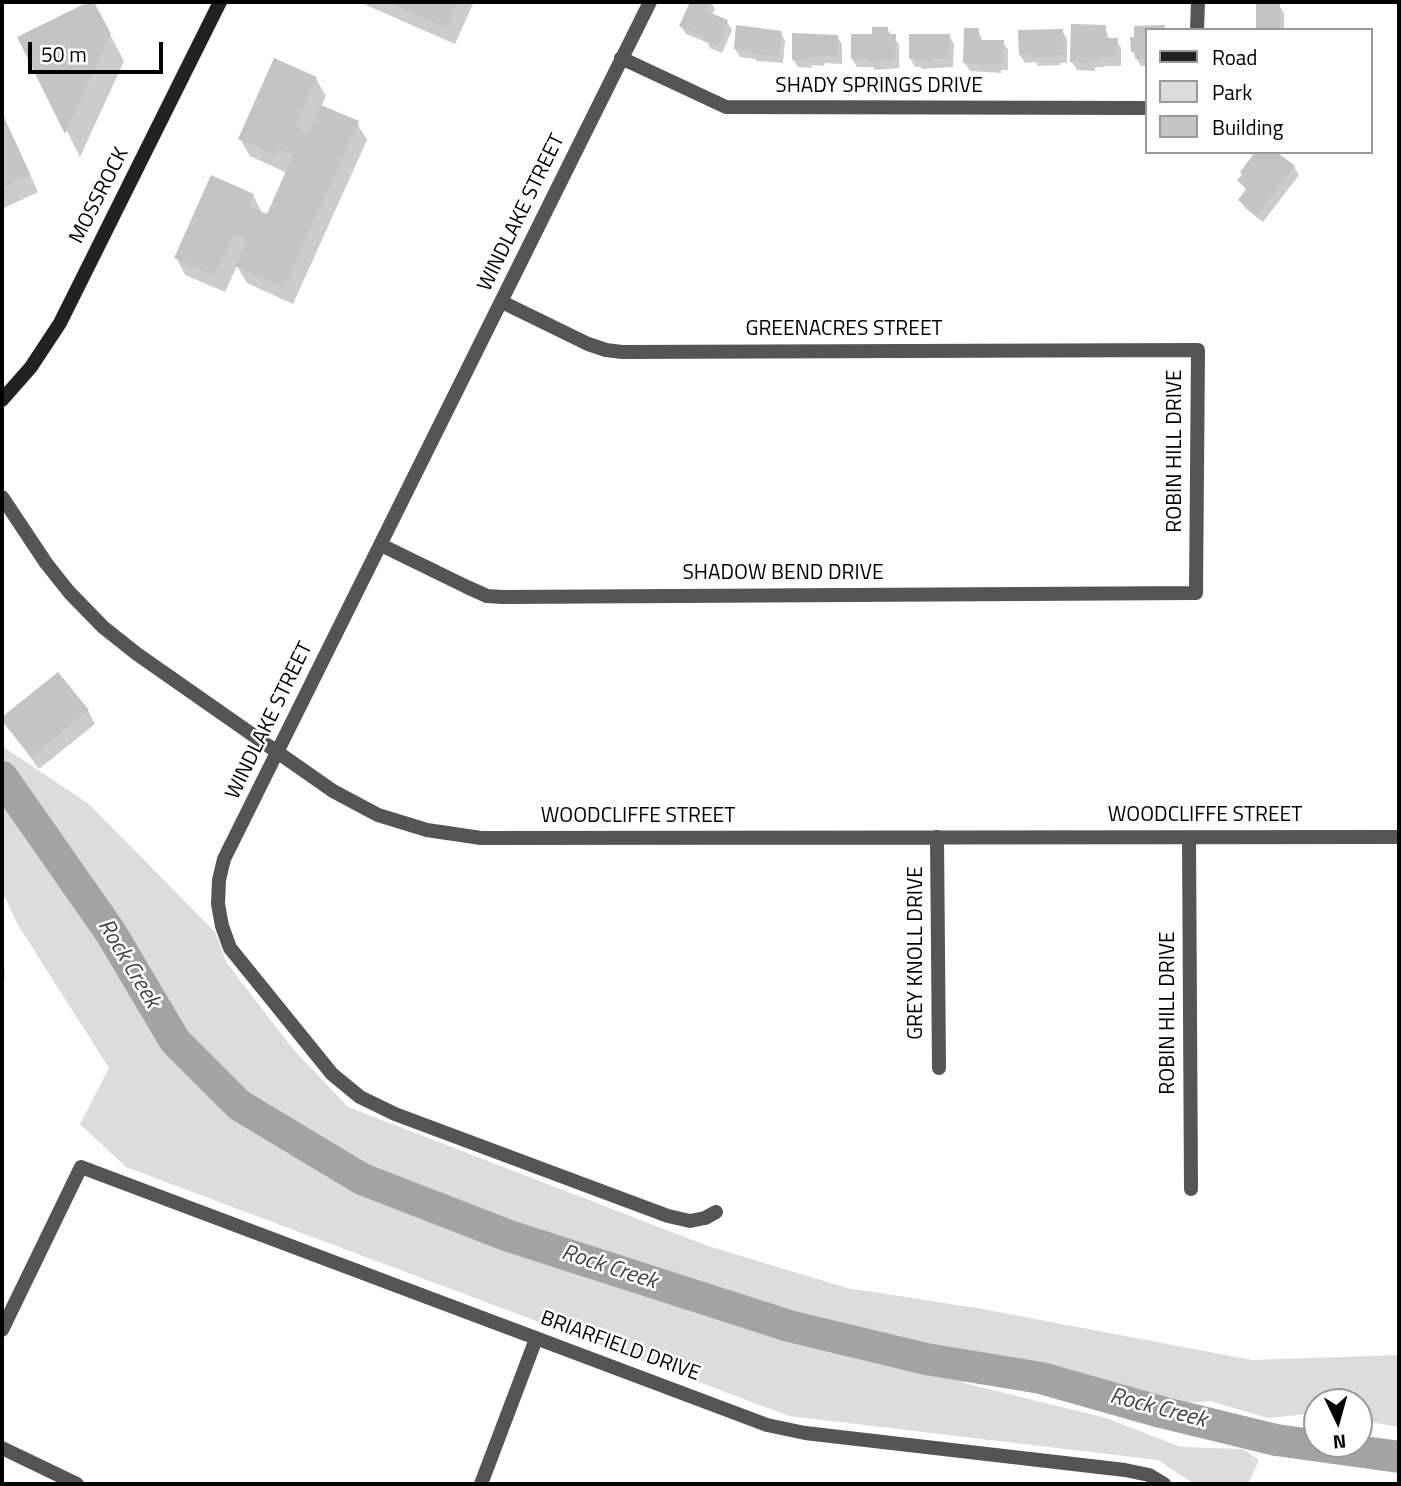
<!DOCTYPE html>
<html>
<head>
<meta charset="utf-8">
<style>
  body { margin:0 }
  #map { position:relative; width:1401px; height:1486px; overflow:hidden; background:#fff; font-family:"Titillium Web",sans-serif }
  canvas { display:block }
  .frame { position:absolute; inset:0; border:4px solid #000; pointer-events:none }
  .legend { position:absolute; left:1145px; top:28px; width:228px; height:126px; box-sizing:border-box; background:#fff; border:2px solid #999; margin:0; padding:9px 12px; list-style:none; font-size:21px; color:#000 }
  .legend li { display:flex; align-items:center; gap:14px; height:35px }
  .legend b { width:35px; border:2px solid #999 }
  .north { position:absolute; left:1303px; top:1388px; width:70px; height:70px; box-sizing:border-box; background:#fff; border:2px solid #999; border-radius:50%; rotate:175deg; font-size:19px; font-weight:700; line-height:28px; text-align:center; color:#000 }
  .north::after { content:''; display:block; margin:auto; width:24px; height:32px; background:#000; clip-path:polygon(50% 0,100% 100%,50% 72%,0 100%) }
  .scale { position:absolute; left:28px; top:42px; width:135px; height:32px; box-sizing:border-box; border:4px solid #000; border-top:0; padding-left:9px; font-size:21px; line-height:24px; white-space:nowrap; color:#000; -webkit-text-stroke:5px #fff; paint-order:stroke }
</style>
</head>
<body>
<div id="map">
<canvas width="1401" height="1486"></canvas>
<div class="frame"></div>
<ul class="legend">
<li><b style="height:9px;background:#222"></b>Road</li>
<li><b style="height:19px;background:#dcdcdc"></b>Park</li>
<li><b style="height:19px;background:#c4c4c4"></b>Building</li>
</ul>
<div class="north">N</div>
<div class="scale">50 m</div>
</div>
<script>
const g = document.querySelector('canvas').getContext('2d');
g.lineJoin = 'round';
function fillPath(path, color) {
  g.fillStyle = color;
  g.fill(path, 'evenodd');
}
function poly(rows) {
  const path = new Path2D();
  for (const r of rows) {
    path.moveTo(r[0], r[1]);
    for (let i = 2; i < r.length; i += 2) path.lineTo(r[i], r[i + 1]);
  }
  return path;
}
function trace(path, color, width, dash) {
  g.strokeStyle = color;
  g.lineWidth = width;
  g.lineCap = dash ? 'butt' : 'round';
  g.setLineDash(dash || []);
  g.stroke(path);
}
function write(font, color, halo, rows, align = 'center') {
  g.font = font + ' "Titillium Web",sans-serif';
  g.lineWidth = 5;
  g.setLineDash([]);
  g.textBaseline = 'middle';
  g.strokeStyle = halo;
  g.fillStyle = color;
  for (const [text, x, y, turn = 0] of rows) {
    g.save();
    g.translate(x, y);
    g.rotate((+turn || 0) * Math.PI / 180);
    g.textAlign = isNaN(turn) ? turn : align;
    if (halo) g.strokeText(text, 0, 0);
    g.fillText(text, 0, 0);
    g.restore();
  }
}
fillPath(poly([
  [2,746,89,804,215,932,226,962,293,1049,348,1107,708,1246,847,1288,977,1308,1252,1360,1399,1355,1399,1427,1359,1420,1359,1402,1317,1402,1317,1413,1268,1418,1210,1401,1175,1404,1056,1377,960,1382,1106,1418,1181,1447,1243,1449,1259,1460,1248,1484,1194,1484,1158,1460,789,1416,126,1167,80,1124,109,1068,18,925,2,891]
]), '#dcdcdc');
fillPath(poly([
  [93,2,124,61,80,157,20,38],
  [359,2,474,2,455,44],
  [692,2,711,2,715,9,712,15,727,22,732,30,722,53,710,48,708,43,686,34,681,26],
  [1253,2,1272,2,1272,5,1279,5,1284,13,1284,30,1258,30,1258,3],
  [1105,27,1109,40,1116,40,1121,48,1121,66,1104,66,1104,67,1095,67,1095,71,1077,70,1072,62],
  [1164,27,1166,30,1147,30,1147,66,1141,66,1132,51,1136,28],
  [887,29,899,44,899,68,875,70,873,67,857,67,852,59,873,36],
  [978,30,983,42,1003,42,1008,50,1008,70,1001,70,1001,73,970,71,965,63],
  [1062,31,1067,39,1067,63,1060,63,1060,65,1038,66,1036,62,1025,63,1020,55],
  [781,33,785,41,783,63,757,61,755,59,740,57,735,49],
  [837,36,842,45,842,64,825,63,824,66,811,65,812,68,798,67,793,59],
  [949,36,954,44,953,67,922,69,921,67,915,67,910,58],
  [316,79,326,96,321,107,357,123,367,140,293,304,247,283,237,266,225,292,185,275,176,257,253,195,262,213,268,216,287,173,250,156,240,139],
  [2,113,38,192,2,209],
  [1274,152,1294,167,1299,175,1263,222,1245,208,1240,200,1247,191,1239,181],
  [58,675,88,711,95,724,39,769,2,719],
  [2,937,5,978,2,978]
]), '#0003');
trace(poly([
  [2,777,111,933,175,1041,239,1105,362,1179,509,1236,789,1326,926,1359,1041,1378,1161,1412,1276,1440,1399,1457]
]), '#a3a3a3', 32);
fillPath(poly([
  [88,2,94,2,111,34,65,134,17,37],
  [386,2,457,2,446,28],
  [690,2,710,2,706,11,728,20,718,46,704,40,705,37,679,26],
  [1256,3,1280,3,1280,30,1256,30],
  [1071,24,1106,25,1105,38,1118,38,1117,58,1100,58,1100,60,1091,60,1091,63,1070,62],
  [736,25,782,31,779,56,751,54,751,51,734,49],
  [1165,25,1165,30,1147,30,1147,62,1145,62,1144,59,1135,59,1135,52,1131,52,1130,37,1134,37,1134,26],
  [872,27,888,27,888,34,896,34,895,60,868,62,868,60,851,59,851,34,872,34],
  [964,28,979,28,979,40,1004,40,1004,63,997,63,997,66,963,63],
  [1063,29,1064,55,1056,55,1056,58,1032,58,1032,55,1019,55,1018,30],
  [792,33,838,35,838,56,821,56,821,58,808,58,808,60,792,60],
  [909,34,950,34,949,59,932,59,932,62,909,59],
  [274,58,317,77,295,127,309,133,321,105,359,121,284,288,235,266,247,239,234,234,215,276,174,258,211,175,254,194,248,206,267,214,293,155,279,149,276,156,238,139],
  [2,113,30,174,2,188],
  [1255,152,1277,152,1295,166,1258,215,1238,200,1247,188,1237,181,1242,174,1240,172],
  [58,672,89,710,31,757,2,721,2,717]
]), '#c4c4c4');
trace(poly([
  [650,2,224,859,219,880,218,904,222,926,230,948,332,1074,360,1097,395,1114,668,1216,690,1221,705,1218,716,1212],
  [1197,30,1198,2],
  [621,58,726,107,1147,108],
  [2,497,46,563,69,592,103,627,137,654,333,791,378,815,427,830,481,838,1399,837],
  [381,545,467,587,487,596,503,597,1196,593,1198,350,622,352,606,350,588,344,502,302],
  [937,837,939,1068],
  [1189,837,1191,1189],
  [2,1330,81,1167,767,1425,805,1433,1125,1470,1149,1475,1164,1484],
  [2,1448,77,1484],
  [481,1484,536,1339]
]), '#555', 14);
trace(poly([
  [2,400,31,367,60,323,220,2]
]), '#222', 14);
write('21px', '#000', '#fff', [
  ["SHADY SPRINGS DRIVE",879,87],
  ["MOSSROCK",100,196,-63],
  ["WINDLAKE STREET",522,213,-64],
  ["GREENACRES STREET",844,330],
  ["ROBIN HILL DRIVE",1176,451,-90],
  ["SHADOW BEND DRIVE",783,574],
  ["WINDLAKE STREET",270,721,-64],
  ["WOODCLIFFE STREET",1205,816],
  ["WOODCLIFFE STREET",638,817],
  ["GREY KNOLL DRIVE",917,953,-90],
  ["ROBIN HILL DRIVE",1169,1013,-90],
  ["BRIARFIELD DRIVE",620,1347,20]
]);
write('italic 23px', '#444', '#fff', [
  ["Rock Creek",128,964,59],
  ["Rock Creek",609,1268,18],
  ["Rock Creek",1158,1409,15]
]);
</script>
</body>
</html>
